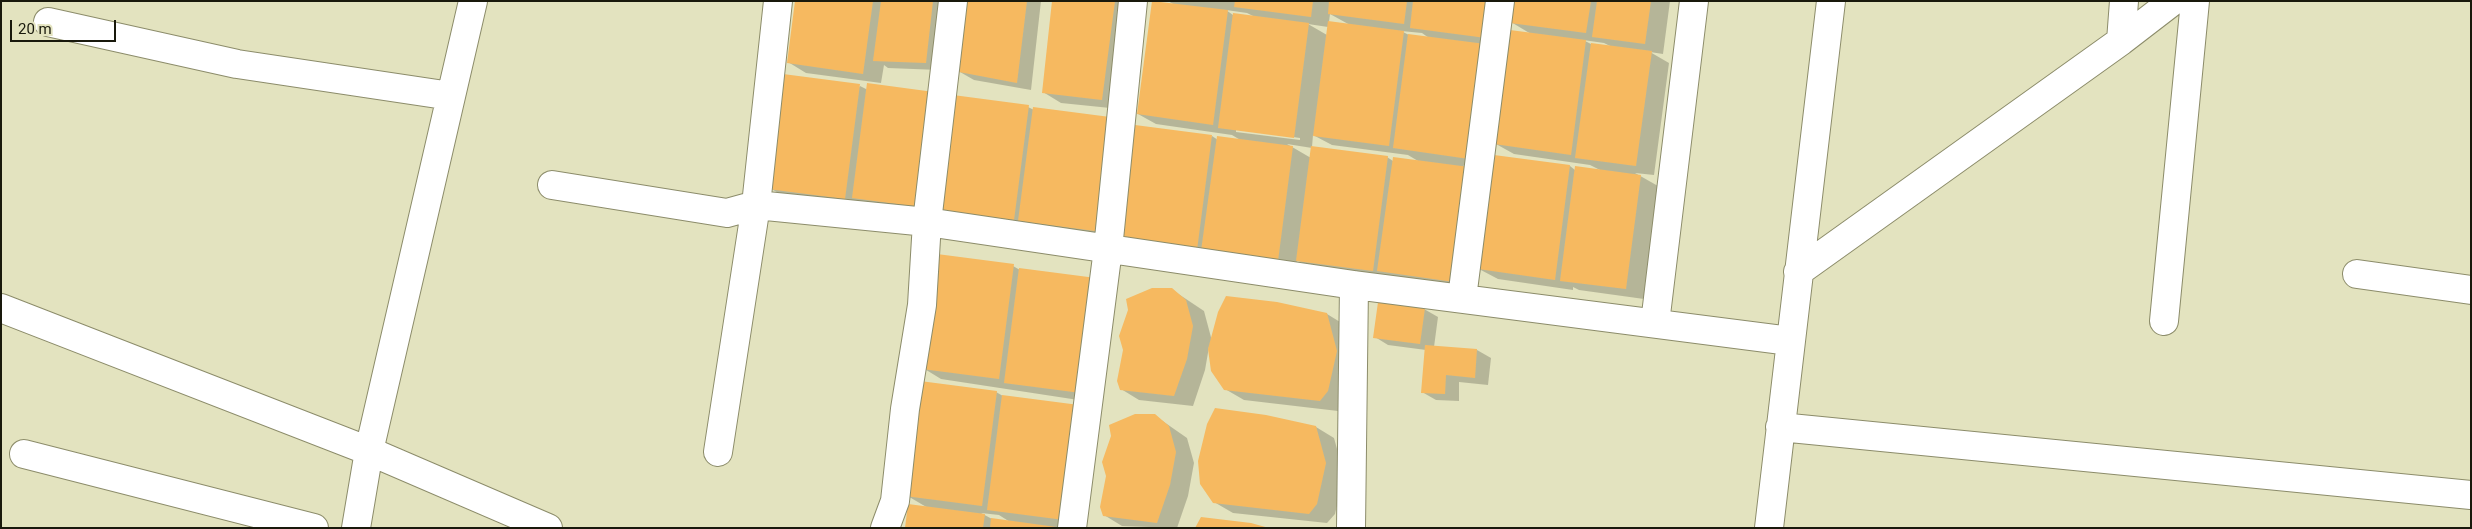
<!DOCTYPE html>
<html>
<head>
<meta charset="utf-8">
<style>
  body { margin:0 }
  #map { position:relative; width:2472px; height:529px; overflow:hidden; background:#e3e3bf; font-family:Roboto,sans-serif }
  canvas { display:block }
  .frame { position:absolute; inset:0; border:2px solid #19190c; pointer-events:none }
  .scale { position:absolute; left:10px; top:20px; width:106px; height:22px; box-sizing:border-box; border:2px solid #19190c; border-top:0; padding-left:6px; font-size:15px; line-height:18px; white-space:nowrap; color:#19190c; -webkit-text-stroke:4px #e3e3bf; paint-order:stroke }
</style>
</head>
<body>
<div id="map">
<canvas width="2472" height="529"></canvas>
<div class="frame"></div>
<div class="scale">20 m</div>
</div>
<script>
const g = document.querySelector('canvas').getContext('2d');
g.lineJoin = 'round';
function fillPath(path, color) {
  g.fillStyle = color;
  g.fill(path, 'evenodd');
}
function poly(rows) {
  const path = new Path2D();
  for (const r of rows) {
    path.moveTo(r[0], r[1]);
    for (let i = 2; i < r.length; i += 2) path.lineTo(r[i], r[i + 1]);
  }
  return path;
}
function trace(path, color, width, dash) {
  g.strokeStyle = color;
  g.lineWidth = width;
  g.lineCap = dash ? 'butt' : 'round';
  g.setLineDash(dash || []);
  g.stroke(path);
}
fillPath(poly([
  [796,1,947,1,939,70,888,68,884,65,881,83,806,73,788,62],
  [967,1,1041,1,1031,90,974,80,960,72],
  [1053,1,1119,1,1120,109,1061,103,1043,92],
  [1168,1,1510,1,1487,169,1463,165,1486,179,1472,292,1316,270,1297,260,1296,270,1140,249,1212,136,1218,140,1242,141,1232,135,1156,124,1138,114,1173,4],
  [1226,10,1247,13,1255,17,1233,15],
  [1330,14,1350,25,1329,22],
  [1308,24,1328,27,1327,35],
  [1401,31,1422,33,1429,38,1409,35],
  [1236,129,1300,138,1300,140,1236,132],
  [1313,135,1332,145,1408,155,1418,161,1393,161,1387,157,1312,147],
  [1287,144,1312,148,1311,158],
  [1514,1,1670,1,1663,54,1650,52,1669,63,1654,175,1635,173,1658,186,1644,299,1579,290,1573,287,1573,290,1498,279,1479,269,1495,156,1570,166,1575,170,1600,170,1590,165,1514,154,1496,144,1531,34,1511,22],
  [1583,40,1604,43,1612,47,1591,44],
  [860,86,868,90,1028,107,1034,110,1110,118,1113,241,788,199,770,188],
  [1013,266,1020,270,1098,403,941,379,923,368],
  [1171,289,1204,311,1212,341,1327,314,1345,325,1346,402,1338,411,1244,400,1225,389,1209,347,1205,370,1193,406,1139,400,1121,389],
  [1424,309,1438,317,1434,347,1477,350,1491,358,1488,385,1459,382,1459,401,1436,400,1422,392,1426,350,1388,345,1375,337],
  [996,392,1003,396,1064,528,906,528,928,508,906,495],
  [981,513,999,515,1010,522,992,519],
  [1154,415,1187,438,1194,463,1188,496,1177,528,1122,526,1104,515,1112,436],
  [1316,427,1334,438,1344,474,1335,514,1327,523,1233,513,1214,502]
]), '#0003');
fillPath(poly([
  [795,1,873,1,863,74,787,63],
  [881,1,933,1,926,63,873,61],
  [966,1,1027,1,1017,83,959,72],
  [1052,1,1115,1,1102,100,1042,93],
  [1152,1,1228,10,1213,125,1137,114],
  [1235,1,1313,1,1311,17,1234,7],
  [1329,1,1407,1,1404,24,1328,14],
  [1413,1,1491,1,1486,38,1410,28],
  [1513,1,1591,1,1586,33,1510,23],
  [1597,1,1651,1,1645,44,1592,37],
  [1233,13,1309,23,1294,138,1218,128],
  [1328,21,1404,31,1389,146,1313,136],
  [1510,30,1586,40,1571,155,1494,144],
  [1408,34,1485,44,1469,159,1393,148],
  [1591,43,1652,51,1636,166,1575,158],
  [783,74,860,84,845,199,768,189],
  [867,83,934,92,919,207,852,198],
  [953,95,1029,105,1014,220,937,210],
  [1033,107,1110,117,1095,231,1018,221],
  [1135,125,1212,135,1197,250,1120,239],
  [1217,136,1293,146,1278,261,1201,251],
  [1311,146,1388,156,1373,271,1296,261],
  [1494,155,1570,165,1555,280,1478,269],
  [1393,157,1469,167,1454,282,1377,271],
  [1575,166,1641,175,1626,289,1560,281],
  [937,254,1014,264,999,379,922,369],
  [1019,268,1096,278,1081,393,1004,383],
  [1152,288,1172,288,1186,300,1193,326,1187,359,1174,396,1120,390,1117,381,1123,350,1119,336,1128,310,1126,299],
  [1226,296,1277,302,1327,313,1337,351,1328,391,1320,401,1224,390,1211,371,1208,349,1218,312],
  [1378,302,1425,308,1420,344,1373,338],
  [1425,345,1477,349,1475,378,1446,375,1445,394,1421,393],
  [920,381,997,391,982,506,905,496],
  [1002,395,1079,405,1064,520,987,510],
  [1215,408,1266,415,1316,426,1326,463,1317,504,1309,514,1213,503,1200,484,1198,461,1207,424],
  [1135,414,1155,414,1169,426,1176,452,1170,485,1157,523,1103,516,1100,507,1106,476,1102,462,1111,436,1109,425],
  [908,504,985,514,983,528,905,528],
  [1201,517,1251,523,1269,528,1195,528],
  [991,518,1056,527,1056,528,990,528]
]), '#f6b960');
const minor = poly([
  [48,22,237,64,451,96],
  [2121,41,2173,1],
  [552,185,727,213,756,205,927,222,1354,285,1790,341],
  [1798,272,2121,41,2124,1],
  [2357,274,2471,290],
  [1462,298,1500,1],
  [1,308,369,451,548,528],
  [2164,321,2195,1],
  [1655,323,1694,1],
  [1780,427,2471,495],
  [718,452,756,205,778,1],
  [24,454,314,528],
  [356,528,369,451,473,1],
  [885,528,895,501,905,409,922,305,927,222,953,1],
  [1072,528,1108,249,1133,1],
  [1351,528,1354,285],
  [1769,528,1831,1]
]);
trace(minor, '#8c8c6a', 30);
trace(minor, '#fff', 28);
</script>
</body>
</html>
